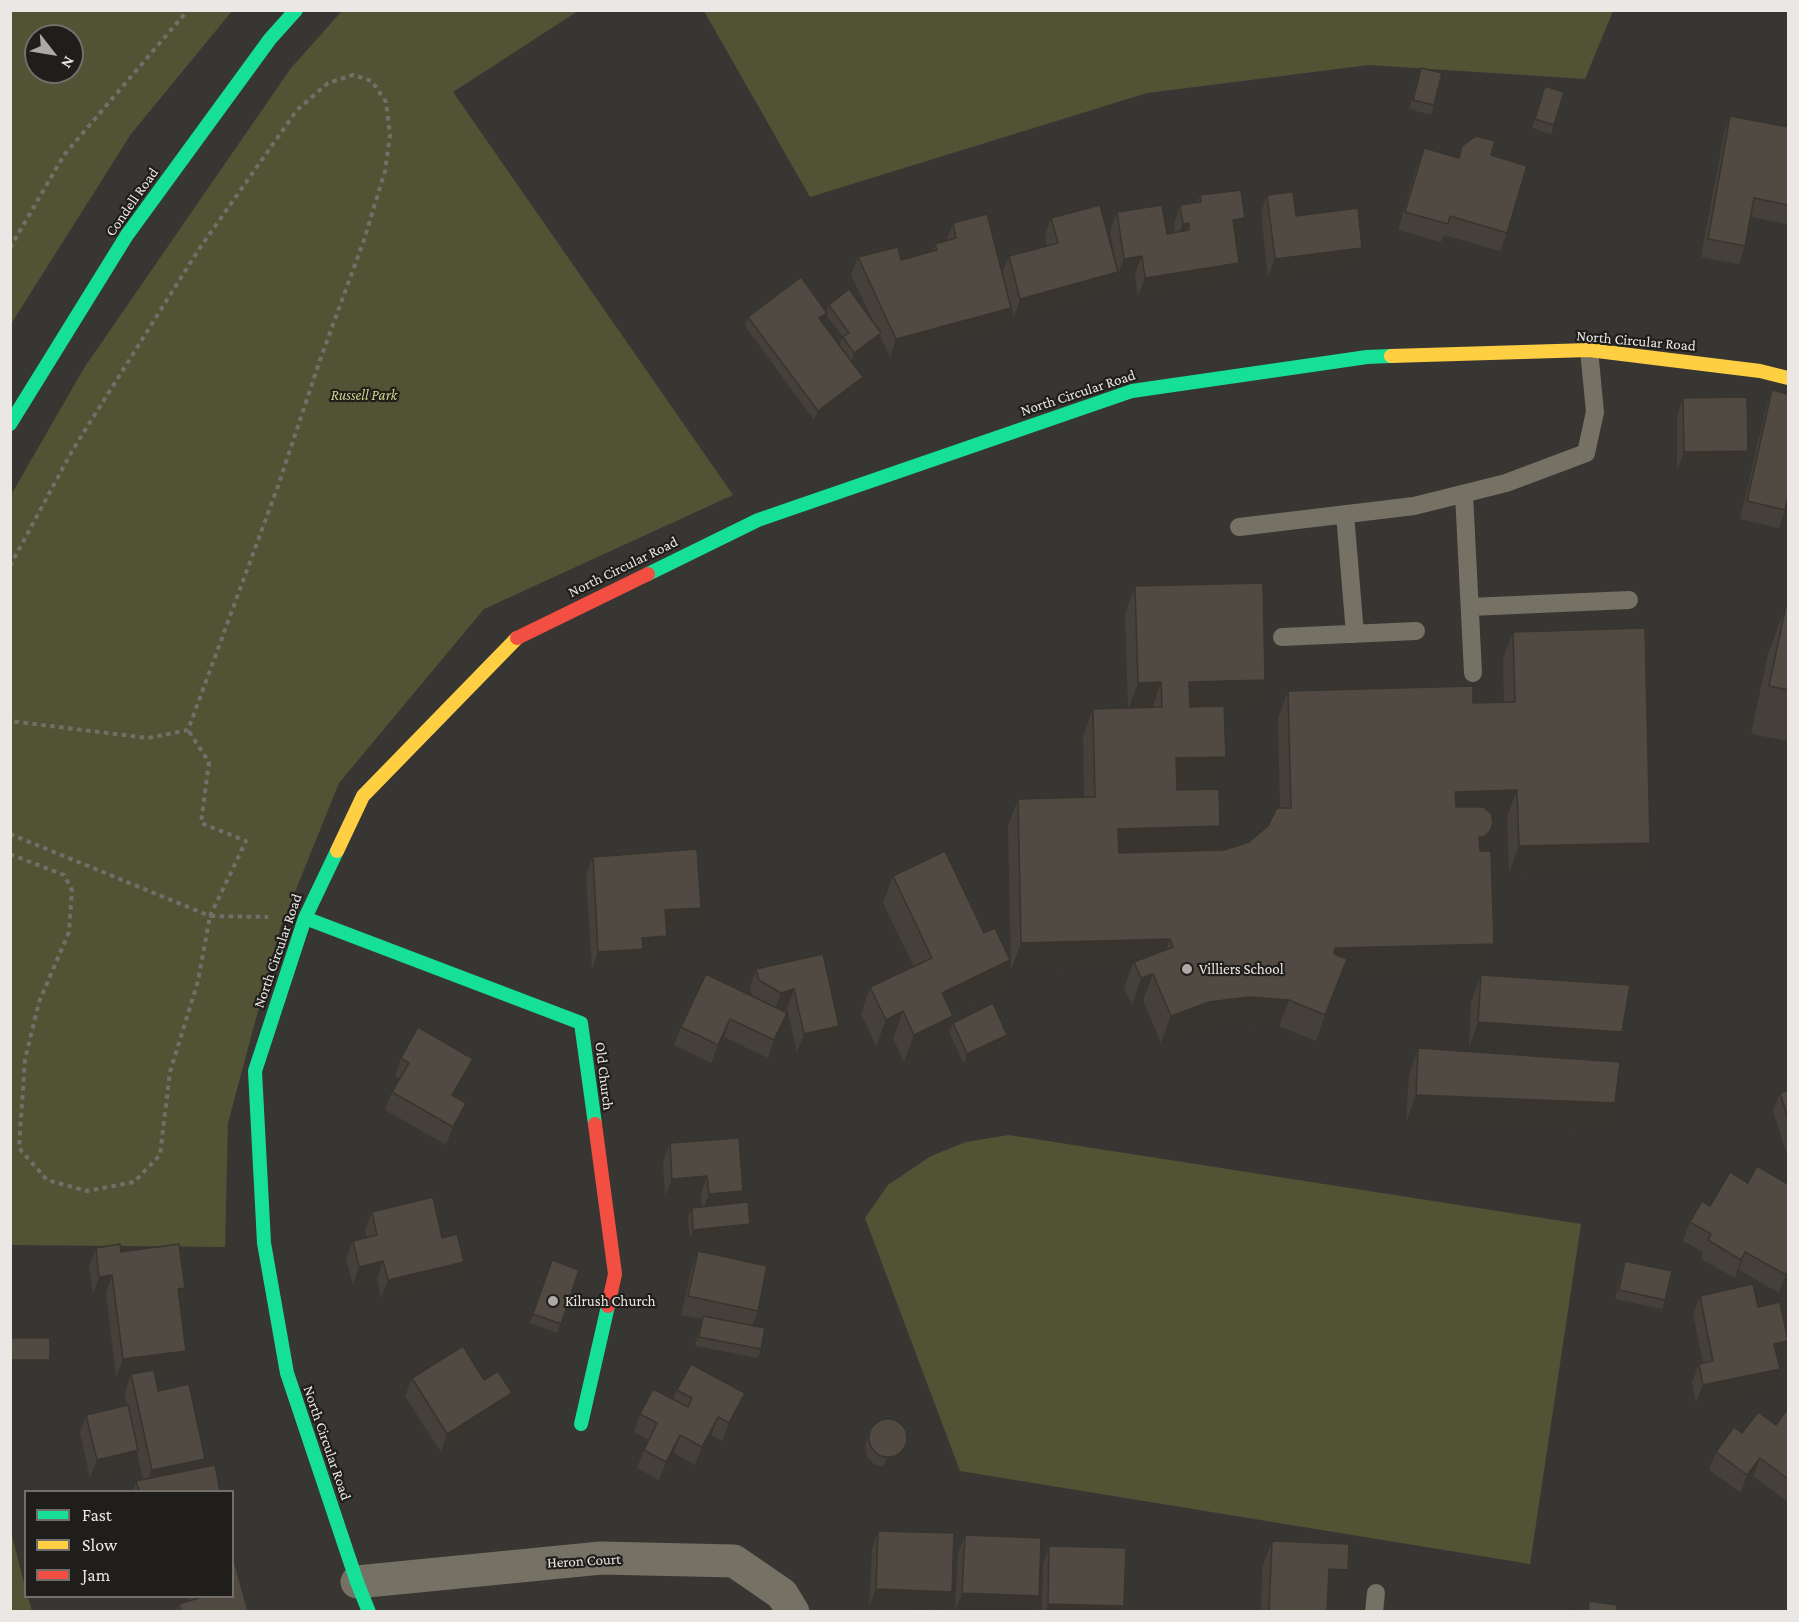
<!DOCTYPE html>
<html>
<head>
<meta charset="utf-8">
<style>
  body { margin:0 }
  #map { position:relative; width:1799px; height:1622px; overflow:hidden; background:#383633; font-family:"Crimson Pro",serif }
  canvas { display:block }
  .frame { position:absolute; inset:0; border:12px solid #eae7e4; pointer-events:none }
  .legend { position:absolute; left:24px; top:1490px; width:210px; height:108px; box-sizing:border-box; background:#201e1b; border:2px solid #716e6b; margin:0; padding:8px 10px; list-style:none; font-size:18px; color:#eae7e4 }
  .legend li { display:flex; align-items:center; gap:12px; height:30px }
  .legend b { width:30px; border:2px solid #716e6b }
  .north { position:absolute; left:24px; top:24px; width:60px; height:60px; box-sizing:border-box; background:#201e1b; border:2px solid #716e6b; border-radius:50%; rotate:121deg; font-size:16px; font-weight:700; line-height:24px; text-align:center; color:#eae7e4 }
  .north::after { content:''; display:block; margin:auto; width:21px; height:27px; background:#aca9a6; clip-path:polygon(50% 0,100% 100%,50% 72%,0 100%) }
</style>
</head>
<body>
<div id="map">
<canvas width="1799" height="1622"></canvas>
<div class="frame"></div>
<ul class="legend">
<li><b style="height:8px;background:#16e098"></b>Fast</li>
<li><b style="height:8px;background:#ffcf43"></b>Slow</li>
<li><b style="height:8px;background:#f24e42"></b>Jam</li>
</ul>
<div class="north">N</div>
</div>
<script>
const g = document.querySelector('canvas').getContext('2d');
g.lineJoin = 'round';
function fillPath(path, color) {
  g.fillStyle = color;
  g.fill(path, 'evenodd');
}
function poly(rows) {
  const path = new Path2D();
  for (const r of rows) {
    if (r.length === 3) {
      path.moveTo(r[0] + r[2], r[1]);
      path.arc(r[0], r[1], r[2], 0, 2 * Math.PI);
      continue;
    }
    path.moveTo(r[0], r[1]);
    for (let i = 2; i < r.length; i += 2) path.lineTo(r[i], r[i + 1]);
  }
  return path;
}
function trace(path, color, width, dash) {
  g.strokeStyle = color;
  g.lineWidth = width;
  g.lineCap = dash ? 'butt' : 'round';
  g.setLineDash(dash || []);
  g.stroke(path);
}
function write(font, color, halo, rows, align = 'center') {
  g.font = font + ' "Crimson Pro",serif';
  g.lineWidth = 4.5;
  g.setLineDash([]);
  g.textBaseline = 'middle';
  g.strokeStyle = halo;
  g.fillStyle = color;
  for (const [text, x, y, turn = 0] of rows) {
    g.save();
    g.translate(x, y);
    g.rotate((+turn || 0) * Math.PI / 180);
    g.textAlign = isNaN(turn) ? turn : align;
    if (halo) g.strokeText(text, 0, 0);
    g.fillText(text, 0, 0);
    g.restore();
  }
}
fillPath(poly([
  [11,10,232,11,131,134,11,324],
  [36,36,72,36,72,72,36,72],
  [342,11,578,11,453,92,733,495,484,609,339,783,280,929,228,1123,225,1247,11,1245,11,495,84,368,291,68],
  [704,11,1613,11,1585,79,1369,65,1147,93,810,197],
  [1009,1135,1581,1224,1530,1564,960,1471,865,1218,888,1185,931,1156,966,1142],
  [10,1528,25,1587,26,1596,28,1597,32,1611,11,1611]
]), '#525335');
trace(poly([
  [10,248,64,155,188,10],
  [10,566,72,451,199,249,297,110,328,83,353,75,372,81,386,102,390,135,385,171,364,240,320,360,278,486,188,730,148,738,10,721],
  [10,834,210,916,246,841,201,823,209,762,188,730],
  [10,854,64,875,72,890,69,932,39,1002,25,1059,19,1148,47,1180,87,1191,134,1182,160,1155,170,1072,198,981,210,916,268,917]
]), '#726f69', 4, [4.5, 4.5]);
trace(poly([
  [1464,494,1473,673],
  [1345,514,1355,634],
  [1239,527,1414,506,1506,483,1586,453,1595,412,1589,350],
  [1470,607,1629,600],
  [1282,637,1416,631],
  [1374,1612,1376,1593]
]), '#757165', 18);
trace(poly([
  [357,1582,601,1558,734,1561,782,1594,793,1612]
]), '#757165', 33);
trace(poly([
  [10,424,127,235,270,39,296,10],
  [648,574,758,520,1132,391,1367,357,1391,356],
  [337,851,305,918,255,1071,264,1243,287,1373,357,1582,369,1612],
  [305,918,581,1023,595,1124],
  [581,1424,608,1306]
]), '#16e098', 14);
trace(poly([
  [1391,356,1589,350,1760,371,1788,378],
  [337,851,363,796,517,638]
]), '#ffcf43', 14);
trace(poly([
  [517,638,648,574],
  [595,1124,615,1274,608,1306]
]), '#f24e42', 14);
fillPath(poly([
  [1421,68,1434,105,1431,115,1409,109,1418,77],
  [1545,86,1554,125,1551,134,1532,128],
  [1730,116,1788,127,1788,224,1751,217,1745,246,1739,264,1701,257,1724,134],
  [1462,146,1491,155,1507,233,1500,251,1444,235,1441,242,1398,230,1417,166,1424,148,1458,158],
  [1200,195,1238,237,1235,237,1239,263,1232,281,1138,296,1135,274,1117,277,1117,275,1112,291,1014,317,1002,274,1009,256,1047,246,1045,236,1051,218,1115,259,1110,231,1117,212,1167,234,1175,233,1174,224,1180,205,1197,203],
  [1267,195,1296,216,1356,266,1268,277,1261,213],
  [953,223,1011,308,1004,326,890,357,880,336,878,342,851,362,863,377,859,387,814,420,745,326,748,317,826,311,829,305,873,321,851,275,858,257,901,260,932,252,935,244,946,241],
  [826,315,843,337,839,346,822,323,824,322],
  [1772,390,1785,510,1779,528,1740,519,1766,408],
  [1683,398,1748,451,1741,469,1677,470,1677,416],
  [1135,586,1256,706,1224,707,1216,783,1177,785,1177,790,1211,850,1224,850,1249,842,1268,826,1280,808,1278,718,1288,691,1473,703,1504,702,1503,658,1513,632,1650,843,1641,869,1509,873,1507,817,1492,817,1491,830,1483,851,1494,944,1484,971,1342,975,1316,1041,1279,1026,1239,1024,1199,1029,1161,1043,1143,1000,1132,1005,1124,988,1132,966,1011,970,1008,826,1018,799,1084,797,1083,736,1093,709,1128,708,1125,613],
  [1786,606,1788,606,1788,741,1751,734,1768,654],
  [593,857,701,908,694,926,667,928,661,954,641,955,636,967,592,970,586,875],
  [893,876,984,933,1010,960,1000,987,951,1011,953,1016,944,1043,904,1062,893,1038,876,1046,861,1014,870,987,914,967,883,903],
  [823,954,833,1044,797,1052,787,1008,780,1009,781,1031,768,1058,724,1037,711,1063,674,1045,681,1027,752,996,750,987,756,969],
  [1481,975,1622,1032,1612,1059,1469,1048,1471,1002],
  [953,1023,1004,1044,964,1064,949,1032],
  [1418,1048,1606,1130,1406,1122,1409,1075],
  [401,1058,466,1077,455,1097,466,1103,460,1121,446,1145,385,1110,392,1092,400,1079,395,1076],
  [1788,1078,1788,1158,1773,1111,1780,1093,1787,1090,1786,1085],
  [670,1143,739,1203,750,1224,747,1233,690,1239,688,1217,692,1208,702,1207,701,1194,665,1197,663,1161],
  [1710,1206,1788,1277,1779,1293,1739,1270,1735,1278,1701,1259,1703,1252,1683,1241,1690,1222],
  [372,1212,442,1238,464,1262,457,1280,381,1298,377,1279,353,1285,346,1259,353,1241,367,1238,365,1230],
  [96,1248,121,1252,185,1288,180,1301,186,1351,179,1369,154,1372,158,1391,205,1459,202,1467,220,1491,133,1491,136,1481,143,1480,137,1452,132,1468,90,1478,80,1433,86,1415,127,1406,125,1393,131,1375,116,1377,106,1293,93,1295,89,1266],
  [698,1251,758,1311,752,1326,761,1349,758,1358,695,1346,702,1319,681,1315,691,1270],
  [552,1260,579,1270,557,1333,530,1323],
  [1625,1261,1665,1300,1662,1309,1615,1299,1622,1270],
  [1700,1296,1758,1307,1788,1341,1781,1359,1778,1360,1780,1369,1773,1387,1696,1403,1692,1382,1699,1364,1703,1363,1693,1314],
  [412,1378,484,1380,505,1411,441,1452,405,1396],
  [677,1390,738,1411,722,1441,711,1435,695,1465,674,1453,659,1480,637,1468,644,1450,649,1440,634,1432,640,1414,673,1399],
  [1788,1408,1788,1502,1753,1476,1741,1493,1709,1470,1716,1452,1742,1433,1776,1425],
  [871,1428,901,1458,894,1465,883,1467,874,1464,867,1457,865,1447],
  [878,1531,946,1610,869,1607,872,1549],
  [965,1535,1039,1596,1033,1611,955,1611,958,1553],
  [1272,1541,1339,1596,1328,1596,1327,1611,1261,1611,1262,1568],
  [1049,1546,1124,1606,1122,1611,1042,1611,1043,1564],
  [187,1596,232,1596,248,1611,176,1611,179,1604,188,1601]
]), '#454039');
fillPath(poly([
  [1245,218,1238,237,1226,238,1233,220],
  [1189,223,1182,241,1176,242,1183,224],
  [1362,248,1356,266,1268,277,1275,259],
  [1142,256,1135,274,1117,277,1124,259],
  [1239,263,1232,281,1138,296,1145,278],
  [1118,272,1112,291,1014,317,1020,299],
  [1011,308,1004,326,890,357,896,339],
  [827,313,824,322,815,328,819,318],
  [881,333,878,342,851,362,854,353],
  [863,377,859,387,814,420,818,411],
  [1748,451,1741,469,1677,470,1684,452],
  [1265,680,1256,706,1180,708,1189,682],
  [1161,682,1152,709,1128,710,1138,683],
  [1226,757,1216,783,1167,785,1176,758],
  [1517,790,1507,817,1446,819,1455,792],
  [1220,826,1210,853,1109,855,1118,829],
  [1491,830,1481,857,1474,864,1479,837],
  [1650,843,1641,869,1509,873,1519,846],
  [701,908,694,926,659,928,665,910],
  [667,936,661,954,641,955,636,967,592,970,598,952,642,938],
  [1170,939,1160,966,1134,962,1132,966,1011,970,1021,943],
  [1494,944,1484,971,1342,975,1316,1041,1325,1015,1326,975,1335,948],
  [1010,960,1000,987,933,1019,942,993],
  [1153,974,1143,1000,1132,1005,1141,978],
  [794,989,787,1008,774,1011,781,993],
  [1249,997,1289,1000,1279,1026,1239,1024,1199,1029,1161,1043,1171,1016,1209,1002],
  [903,1011,893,1038,876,1046,886,1020],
  [787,1013,781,1031,768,1058,774,1040],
  [953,1016,944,1043,904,1062,914,1035],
  [730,1019,724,1037,711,1063,718,1045],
  [1478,1022,1622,1032,1612,1059,1469,1048],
  [839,1026,833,1044,797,1052,804,1034],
  [1007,1035,1004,1044,964,1064,967,1054],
  [473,1059,466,1077,446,1113,452,1095],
  [1416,1095,1615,1103,1606,1130,1406,1122],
  [466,1103,460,1121,446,1145,453,1127],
  [707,1176,701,1194,665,1197,672,1179],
  [743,1191,736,1210,702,1212,709,1194],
  [750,1224,747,1233,690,1239,693,1230],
  [1745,1252,1739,1270,1735,1278,1741,1260],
  [383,1261,377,1279,353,1285,359,1267],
  [464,1262,457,1280,381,1298,388,1280],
  [1788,1270,1788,1277,1779,1293,1786,1275],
  [112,1275,106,1293,93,1295,99,1277],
  [185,1288,178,1306,178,1289],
  [1788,1341,1781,1359,1768,1362,1774,1344],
  [186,1351,179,1369,116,1377,123,1359],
  [10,1360,50,1360,47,1370,10,1370],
  [1780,1369,1773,1387,1696,1403,1703,1385],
  [512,1393,505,1411,441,1452,447,1434],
  [745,1393,738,1411,722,1441,729,1423],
  [718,1417,711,1435,695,1465,702,1447],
  [680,1435,674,1453,659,1480,666,1462],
  [904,1448,901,1458,894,1465,883,1467,887,1458],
  [138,1450,132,1468,90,1478,97,1460],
  [1760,1458,1753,1476,1741,1493,1747,1475],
  [205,1459,198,1477,145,1488,152,1470],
  [1329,1569,1348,1570,1339,1596,1319,1596],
  [876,1589,952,1592,946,1610,869,1607],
  [962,1593,1039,1596,1033,1611,955,1611],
  [1048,1604,1124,1606,1122,1611,1045,1611]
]), '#38342e');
const building = poly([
  [1421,68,1442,73,1434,105,1413,100,1421,68],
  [1545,86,1564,92,1554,125,1535,119,1545,86],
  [1730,116,1788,127,1788,205,1754,198,1745,246,1708,239,1730,116],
  [1476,136,1495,141,1491,155,1527,166,1507,233,1450,216,1448,224,1405,212,1424,148,1459,158,1462,146,1476,136],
  [1241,190,1245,218,1233,220,1239,263,1145,278,1142,256,1124,259,1117,212,1162,205,1167,234,1189,230,1189,223,1183,224,1180,205,1201,202,1200,195,1241,190],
  [1293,192,1296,216,1358,208,1362,248,1275,259,1267,195,1293,192],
  [1100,205,1118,272,1020,299,1009,256,1058,243,1051,218,1100,205],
  [987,214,1011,308,896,339,858,257,898,247,901,260,937,250,935,244,956,238,953,223,987,214],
  [801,277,827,313,819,318,863,377,818,411,748,317,801,277],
  [849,289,881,333,854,353,843,337,849,333,829,305,849,289],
  [1772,390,1788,394,1788,496,1785,510,1747,501,1772,390],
  [1747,397,1748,451,1684,452,1683,398,1747,397],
  [1263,583,1265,680,1189,682,1190,707,1224,706,1226,757,1176,758,1177,790,1219,789,1220,826,1118,829,1119,853,1224,850,1249,842,1268,826,1277,808,1291,808,1288,691,1473,686,1473,703,1515,702,1513,632,1645,628,1650,843,1519,846,1517,790,1455,792,1456,807,1483,807,1491,813,1493,821,1491,830,1484,837,1479,837,1480,851,1491,851,1494,944,1335,948,1334,954,1347,959,1325,1015,1289,1000,1249,997,1209,1002,1171,1016,1153,974,1141,978,1134,962,1173,947,1170,939,1021,943,1018,799,1095,797,1093,709,1162,707,1161,682,1138,683,1135,586,1263,583],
  [1786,606,1788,606,1788,690,1769,686,1786,606],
  [697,849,701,908,665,910,667,936,642,938,643,949,598,952,593,857,697,849],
  [945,851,984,933,995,928,1010,960,942,993,953,1016,914,1035,903,1011,886,1020,870,987,932,958,893,876,945,851],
  [823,954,839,1026,804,1034,794,989,781,993,759,980,756,969,823,954],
  [706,974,787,1013,774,1040,730,1019,718,1045,681,1027,706,974],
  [1481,975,1630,985,1622,1032,1478,1022,1481,975],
  [993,1003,1007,1035,967,1054,953,1023,993,1003],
  [418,1027,473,1059,452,1095,466,1103,453,1127,392,1092,409,1063,401,1058,418,1027],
  [1418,1048,1620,1062,1615,1103,1416,1095,1418,1048],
  [1788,1090,1788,1119,1780,1093,1788,1090],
  [739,1138,743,1191,709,1194,707,1176,672,1179,670,1143,739,1138],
  [1757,1166,1788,1184,1788,1270,1786,1275,1745,1252,1741,1260,1708,1240,1711,1234,1690,1222,1702,1201,1710,1206,1730,1172,1748,1183,1757,1166],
  [433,1197,442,1238,457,1234,464,1262,388,1280,383,1261,359,1267,353,1241,377,1235,372,1212,433,1197],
  [748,1202,750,1224,693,1230,692,1208,748,1202],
  [120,1244,121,1252,179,1244,185,1288,178,1289,186,1351,123,1359,112,1275,99,1277,96,1248,120,1244],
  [698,1251,767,1266,758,1311,688,1296,698,1251],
  [552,1260,579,1270,561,1324,533,1314,552,1260],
  [1625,1261,1672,1271,1665,1300,1619,1290,1625,1261],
  [1753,1284,1758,1307,1780,1302,1788,1341,1774,1344,1780,1369,1703,1385,1699,1364,1713,1361,1700,1296,1753,1284],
  [703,1316,765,1328,761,1349,699,1337,703,1316],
  [10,1338,50,1338,50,1360,10,1360,10,1338],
  [463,1346,484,1380,498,1371,512,1393,447,1434,412,1378,463,1346],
  [691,1364,745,1393,729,1423,718,1417,702,1447,680,1435,666,1462,644,1450,657,1423,640,1414,653,1389,688,1407,692,1398,677,1390,691,1364],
  [154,1370,158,1391,189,1384,205,1459,152,1470,131,1374,154,1370],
  [128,1405,138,1450,97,1460,86,1415,128,1405],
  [1788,1408,1788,1479,1760,1458,1747,1475,1716,1452,1734,1427,1742,1433,1758,1412,1776,1425,1788,1408],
  [888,1438,19],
  [215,1465,220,1491,139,1491,136,1481,215,1465],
  [878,1531,954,1533,952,1592,876,1589,878,1531],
  [965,1535,1041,1538,1039,1596,962,1593,965,1535],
  [1272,1541,1349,1544,1348,1570,1329,1569,1327,1611,1269,1611,1272,1541],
  [1049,1546,1126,1548,1124,1606,1048,1604,1049,1546],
  [232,1560,234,1560,248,1611,181,1611,179,1604,199,1598,198,1596,232,1596,232,1560],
  [1589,1601,1617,1605,1617,1611,1588,1611,1589,1601],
  [1567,1609,1581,1611,1567,1611,1567,1609]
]);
fillPath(building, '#504a42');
trace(building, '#38342e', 1.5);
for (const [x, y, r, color] of [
  [1187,969,6,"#aca9a6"],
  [553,1301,6,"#aca9a6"]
]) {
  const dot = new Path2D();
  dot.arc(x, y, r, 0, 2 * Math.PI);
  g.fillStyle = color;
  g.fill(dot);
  trace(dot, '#201e1b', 2);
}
write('15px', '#eae7e4', '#201e1b', [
  ["Condell Road",132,202,-55],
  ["North Circular Road",1636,341,5],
  ["North Circular Road",1078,393,-18],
  ["North Circular Road",623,567,-26],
  ["North Circular Road",278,951,-71],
  ["Old Church",604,1076,83],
  ["North Circular Road",327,1443,71],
  ["Heron Court",584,1561,-3]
]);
write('italic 15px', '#d0d48d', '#201e1b', [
  ["Russell Park",364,395]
]);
write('15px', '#eae7e4', '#201e1b', [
  ["Villiers School",1199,969],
  ["Kilrush Church",565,1301]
], 'left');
</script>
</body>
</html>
